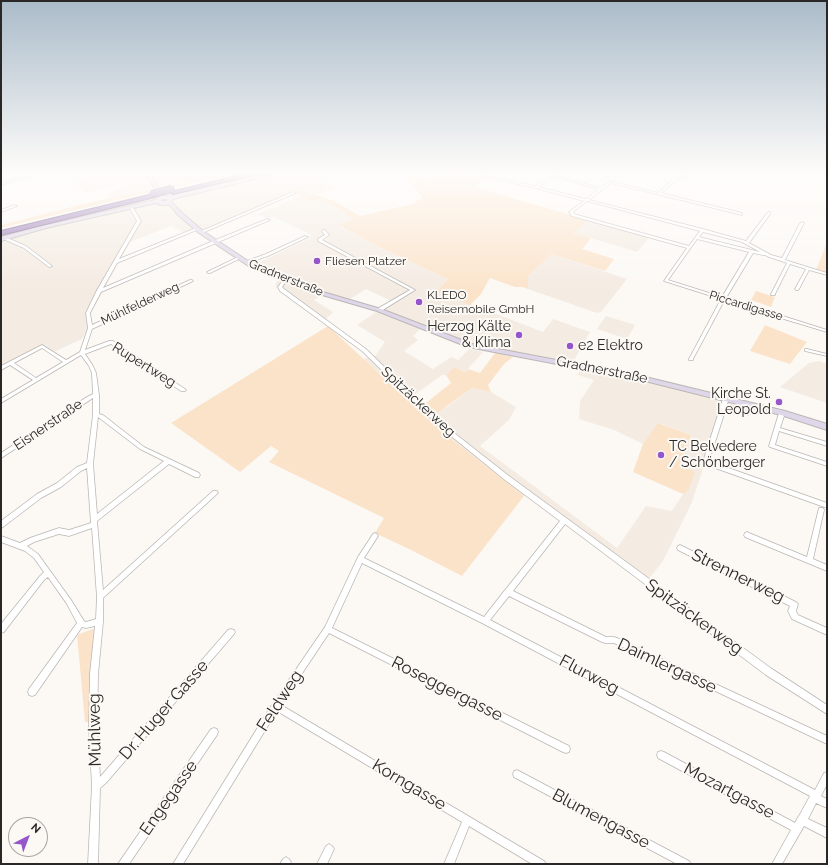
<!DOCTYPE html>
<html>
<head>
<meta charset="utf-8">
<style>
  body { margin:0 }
  #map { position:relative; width:828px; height:865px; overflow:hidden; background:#fcf9f5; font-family:Raleway,sans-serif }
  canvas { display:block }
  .frame { position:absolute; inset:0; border:2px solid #2a2827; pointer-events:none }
  .north { position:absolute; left:8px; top:817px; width:40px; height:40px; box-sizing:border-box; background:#fcf9f5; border:1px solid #a8a5a3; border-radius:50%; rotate:42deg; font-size:11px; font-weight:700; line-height:16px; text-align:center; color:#2a2827 }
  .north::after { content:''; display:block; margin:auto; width:14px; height:18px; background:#9556cc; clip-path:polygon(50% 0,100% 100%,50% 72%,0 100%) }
</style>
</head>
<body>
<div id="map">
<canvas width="828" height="865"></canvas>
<div class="frame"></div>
<div class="north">N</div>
</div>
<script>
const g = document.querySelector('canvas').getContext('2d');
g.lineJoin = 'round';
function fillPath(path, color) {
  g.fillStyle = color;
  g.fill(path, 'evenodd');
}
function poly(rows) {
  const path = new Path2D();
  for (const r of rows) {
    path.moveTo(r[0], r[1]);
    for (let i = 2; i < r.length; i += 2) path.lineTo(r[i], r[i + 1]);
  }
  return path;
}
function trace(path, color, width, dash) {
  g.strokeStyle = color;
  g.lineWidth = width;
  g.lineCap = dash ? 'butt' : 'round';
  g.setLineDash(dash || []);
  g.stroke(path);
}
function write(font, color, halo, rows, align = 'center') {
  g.font = font + ' Raleway,sans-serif';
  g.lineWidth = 4;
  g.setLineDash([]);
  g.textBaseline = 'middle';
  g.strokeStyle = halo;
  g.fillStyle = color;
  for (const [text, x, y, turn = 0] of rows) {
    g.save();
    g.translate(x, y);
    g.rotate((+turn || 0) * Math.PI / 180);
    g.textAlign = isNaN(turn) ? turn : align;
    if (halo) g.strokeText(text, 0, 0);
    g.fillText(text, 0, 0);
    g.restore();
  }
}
fillPath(poly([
  [107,172,113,174,122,172,227,172,96,202,111,196,108,193,126,187,125,186,128,185,123,182,88,193,73,183],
  [286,172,320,172,326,174,318,178,323,180,319,182,334,188,316,195,296,193,201,233,197,229,185,233,171,226,130,242,91,313,92,327,87,330,82,339,54,352,44,345,1,368,1,235,159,197,256,175,259,178],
  [301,196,311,201,317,199,346,213,344,213,355,218,340,226,379,247,448,279,437,291,543,332,553,319,590,332,573,362,467,343,380,309,391,301,366,289,350,299,326,292,314,300,333,312,323,322,277,288,275,284,282,276,255,264,311,238,309,236,312,235,274,217,268,219,258,214],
  [588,220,650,237,637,252,574,233],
  [552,254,627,279,601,312,597,313,528,289,528,276],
  [376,312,420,329,413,336,418,340,404,351,433,369,451,357,458,360,469,349,483,352,465,372,454,367,446,375,442,375,413,396,422,406,447,407,472,388,491,392,516,407,509,420,480,446,617,548,646,506,672,511,683,494,688,491,681,460,691,435,659,423,643,444,614,430,579,419,580,401,594,380,578,375,580,370,587,364,630,372,729,396,726,399,692,502,663,561,652,575,646,581,527,493,524,496,440,430,363,359,375,356,385,342,357,325],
  [606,316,635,325,627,339,597,329],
  [819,361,827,364,827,403,780,387,809,363]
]), '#f4ebe2');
fillPath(poly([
  [227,172,243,172,162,190,161,187],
  [386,172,405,172,408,174,422,178,433,179,438,172,459,172,486,178,475,187,588,220,574,233,591,238,582,249,614,259,605,271,552,254,528,276,528,289,523,287,515,287,490,278,481,294,470,305,437,291,448,279,379,247,339,225,354,219,344,214,345,212,317,199,311,201,287,190,295,188,334,201,360,216,412,204,422,198,409,180,410,178],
  [154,189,155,191,1,228,1,225,83,204],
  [159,197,155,200,147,202,1,238,3,235],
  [827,242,827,273,816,270],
  [756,291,775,297,771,307,751,300],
  [765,325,807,342,790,364,750,351],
  [328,326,440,430,524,496,462,576,411,550,375,533,384,518,269,462,279,451,271,446,240,472,171,423],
  [495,353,513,357,504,364,488,385,491,392,472,388,433,416,422,406,451,383,446,375,454,367,465,372,468,369,480,373],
  [658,423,691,435,681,460,681,466,695,472,688,491,683,494,633,472,643,444],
  [95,628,89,722,85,722,77,635]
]), '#fbe3ca');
const street = poly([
  [37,172,43,172,1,185,1,183,37,172],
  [461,172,468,172,535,186,549,176,551,177,550,178,539,187,586,199,598,189,549,175,553,172,557,172,553,175,600,188,610,181,658,193,674,178,692,173,692,175,676,180,661,193,742,213,742,215,611,183,589,200,703,229,746,241,768,212,770,212,770,214,749,243,771,255,782,258,800,223,803,222,804,223,785,260,827,273,827,275,809,270,799,289,798,290,796,290,795,289,806,269,790,264,775,294,775,295,771,295,771,294,787,263,769,257,765,255,763,255,753,253,726,298,827,330,827,332,724,301,693,359,693,360,689,360,689,359,721,299,664,281,687,248,572,216,569,212,570,211,584,201,536,188,461,172],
  [587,201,700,231,689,246,574,214,573,212,587,201],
  [703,232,742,242,760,252,699,237,703,232],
  [697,239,749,252,722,297,668,280,697,239],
  [590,172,596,172,610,176,608,177,590,172],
  [293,192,296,193,202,233,199,232,293,192],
  [14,205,17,206,1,212,1,210,14,205],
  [130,206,132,206,141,221,119,259,196,228,199,229,117,263,103,288,213,241,267,219,270,220,101,292,90,313,92,325,190,280,192,280,193,281,92,329,85,350,109,341,113,341,185,389,186,390,185,391,181,391,111,344,85,354,93,366,96,373,99,395,99,414,103,415,144,447,199,473,200,475,199,477,195,477,169,464,97,521,103,590,213,491,217,491,218,493,103,598,103,622,98,674,97,728,100,777,228,630,231,629,234,630,235,632,234,634,106,783,100,788,98,864,88,864,92,786,89,728,90,674,95,626,86,628,82,627,35,695,32,696,29,695,28,692,29,689,77,623,67,604,48,577,44,580,4,632,1,633,1,624,40,576,44,572,34,558,25,551,1,542,1,536,20,543,30,538,59,528,69,530,91,523,87,468,81,471,61,487,41,498,3,527,1,528,1,521,37,494,57,483,77,467,87,463,93,415,93,398,1,458,1,453,87,397,93,394,92,373,89,366,81,355,1,403,1,399,33,380,10,365,1,370,1,366,42,345,66,360,80,352,88,328,86,313,96,292,137,221,129,207,130,206],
  [42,348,63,362,36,378,14,363,42,348],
  [98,417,140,449,164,461,97,514,93,464,98,417],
  [92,528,97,597,96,619,86,622,84,621,71,600,38,554,27,546,34,542,59,534,69,536,92,528],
  [323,230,325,230,329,235,322,240,415,290,381,311,377,311,377,309,410,290,318,241,318,239,325,235,322,231,323,230],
  [305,236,308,237,268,256,247,263,244,262,266,254,305,236],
  [3,237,5,237,26,246,52,266,50,267,49,267,24,248,3,239,3,237],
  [238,257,241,258,210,273,208,273,207,272,238,257],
  [284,279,286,279,287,280,282,287,284,289,366,349,444,425,509,476,772,669,827,705,827,714,766,675,565,524,513,591,606,637,614,637,617,638,827,736,827,744,614,643,605,643,602,642,509,596,490,620,815,790,824,773,827,772,827,784,821,796,827,799,827,808,816,803,808,819,827,828,827,838,804,826,782,864,772,864,791,830,658,758,657,755,658,752,661,751,664,752,795,823,798,817,799,816,810,796,482,623,362,563,332,628,569,746,570,749,569,752,566,753,563,752,329,633,281,705,544,861,546,864,532,864,469,826,454,864,444,864,462,822,277,711,183,864,173,864,273,703,325,627,358,557,373,534,375,533,377,534,378,536,364,558,484,617,505,590,506,589,560,521,505,480,440,427,362,351,280,291,278,287,284,279],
  [805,349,807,349,827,354,827,356,805,351,805,349],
  [726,397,729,399,727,404,750,412,751,413,748,415,726,408,709,461,827,503,827,508,704,464,703,462,721,405,723,399,726,397],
  [782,411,785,413,780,428,827,442,827,446,779,431,775,445,827,462,827,466,770,447,769,446,779,413,782,411],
  [819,508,823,508,824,510,813,559,827,565,827,571,745,537,744,535,745,533,747,532,749,533,807,557,819,508],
  [680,545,796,602,798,604,796,611,798,615,827,628,827,635,792,619,788,611,790,606,678,550,677,548,678,546,680,545],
  [214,728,217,729,218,732,217,735,129,864,118,864,120,861,211,729,214,728],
  [517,770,689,861,691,864,677,864,514,777,513,774,514,771,517,770],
  [329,844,332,846,334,849,327,864,317,864,326,846,329,844],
  [286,857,289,859,291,862,290,864,280,864,283,859,286,857]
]);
const secondary = poly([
  [146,172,150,172,160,191,160,192,156,192,146,172],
  [274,172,283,172,173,199,171,202,181,212,203,231,254,265,316,290,381,309,472,344,641,376,785,411,827,424,827,430,781,415,641,380,468,347,377,311,312,292,250,267,199,233,177,214,170,205,160,205,156,203,46,228,1,241,1,237,43,226,155,200,161,196,170,196,274,172],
  [162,199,168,199,166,201,160,201,162,199]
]);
const highway = poly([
  [254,172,266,172,173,194,170,192,254,172],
  [153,194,156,196,155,197,1,235,1,231,153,194]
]);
trace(street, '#bab7b4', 1.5);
trace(secondary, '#bab7b4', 2);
trace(highway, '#725c87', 2);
fillPath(street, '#fff');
fillPath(secondary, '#e0d6ea');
fillPath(highway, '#9978ba');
const highwayBridge = poly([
  [152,194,172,189]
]);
trace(highwayBridge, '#725c87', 8, []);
trace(highwayBridge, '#9978ba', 6);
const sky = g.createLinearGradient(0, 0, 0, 293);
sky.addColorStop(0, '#aabbc9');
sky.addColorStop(0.59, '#fefcfa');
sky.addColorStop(1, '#fefcfa00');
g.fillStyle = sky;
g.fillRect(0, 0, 828, 293);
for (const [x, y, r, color] of [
  [317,261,4,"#9556cc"],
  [419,302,4,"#9556cc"],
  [519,335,4,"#9556cc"],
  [570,346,4,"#9556cc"],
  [779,402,4,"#9556cc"],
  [661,455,4,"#9556cc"]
]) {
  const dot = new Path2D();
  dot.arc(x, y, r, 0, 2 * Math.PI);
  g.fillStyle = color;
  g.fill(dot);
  trace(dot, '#fcf9f5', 1.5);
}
write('12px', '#2a2827', '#fcf9f5', [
  ["Fliesen Platzer",325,261],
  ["KLEDO",427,295],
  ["Reisemobile GmbH",427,309]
], 'left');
write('12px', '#2a2827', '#fcf9f5', [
  ["Gradnerstraße",286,278,22],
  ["Mühlfelderweg",140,304,-25],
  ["Piccardigasse",746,306,17]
]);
write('14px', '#2a2827', '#fcf9f5', [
  ["Herzog Kälte",511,327],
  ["& Klima",511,343],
  ["e2 Elektro",578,346,"left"],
  ["Kirche St.",771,394],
  ["Leopold",771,410],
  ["TC Belvedere",669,447,"left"],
  ["/ Schönberger",669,463,"left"]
], 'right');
write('14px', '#2a2827', '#fcf9f5', [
  ["Rupertweg",144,365,32],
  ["Gradnerstraße",602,370,11],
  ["Spitzäckerweg",418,402,43],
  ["Eisnerstraße",48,425,-34]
]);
write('17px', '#2a2827', '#fcf9f5', [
  ["Strennerweg",738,576,26],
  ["Spitzäckerweg",694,617,36],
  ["Daimlergasse",667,666,25],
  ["Flurweg",589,675,28],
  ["Roseggergasse",447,689,27],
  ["Feldweg",280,701,-57],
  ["Dr. Huger Gasse",164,710,-49],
  ["Mühlweg",95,730,-91],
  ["Korngasse",409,785,31],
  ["Mozartgasse",729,791,28],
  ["Engegasse",169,798,-55],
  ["Blumengasse",601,819,28]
]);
</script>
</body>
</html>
